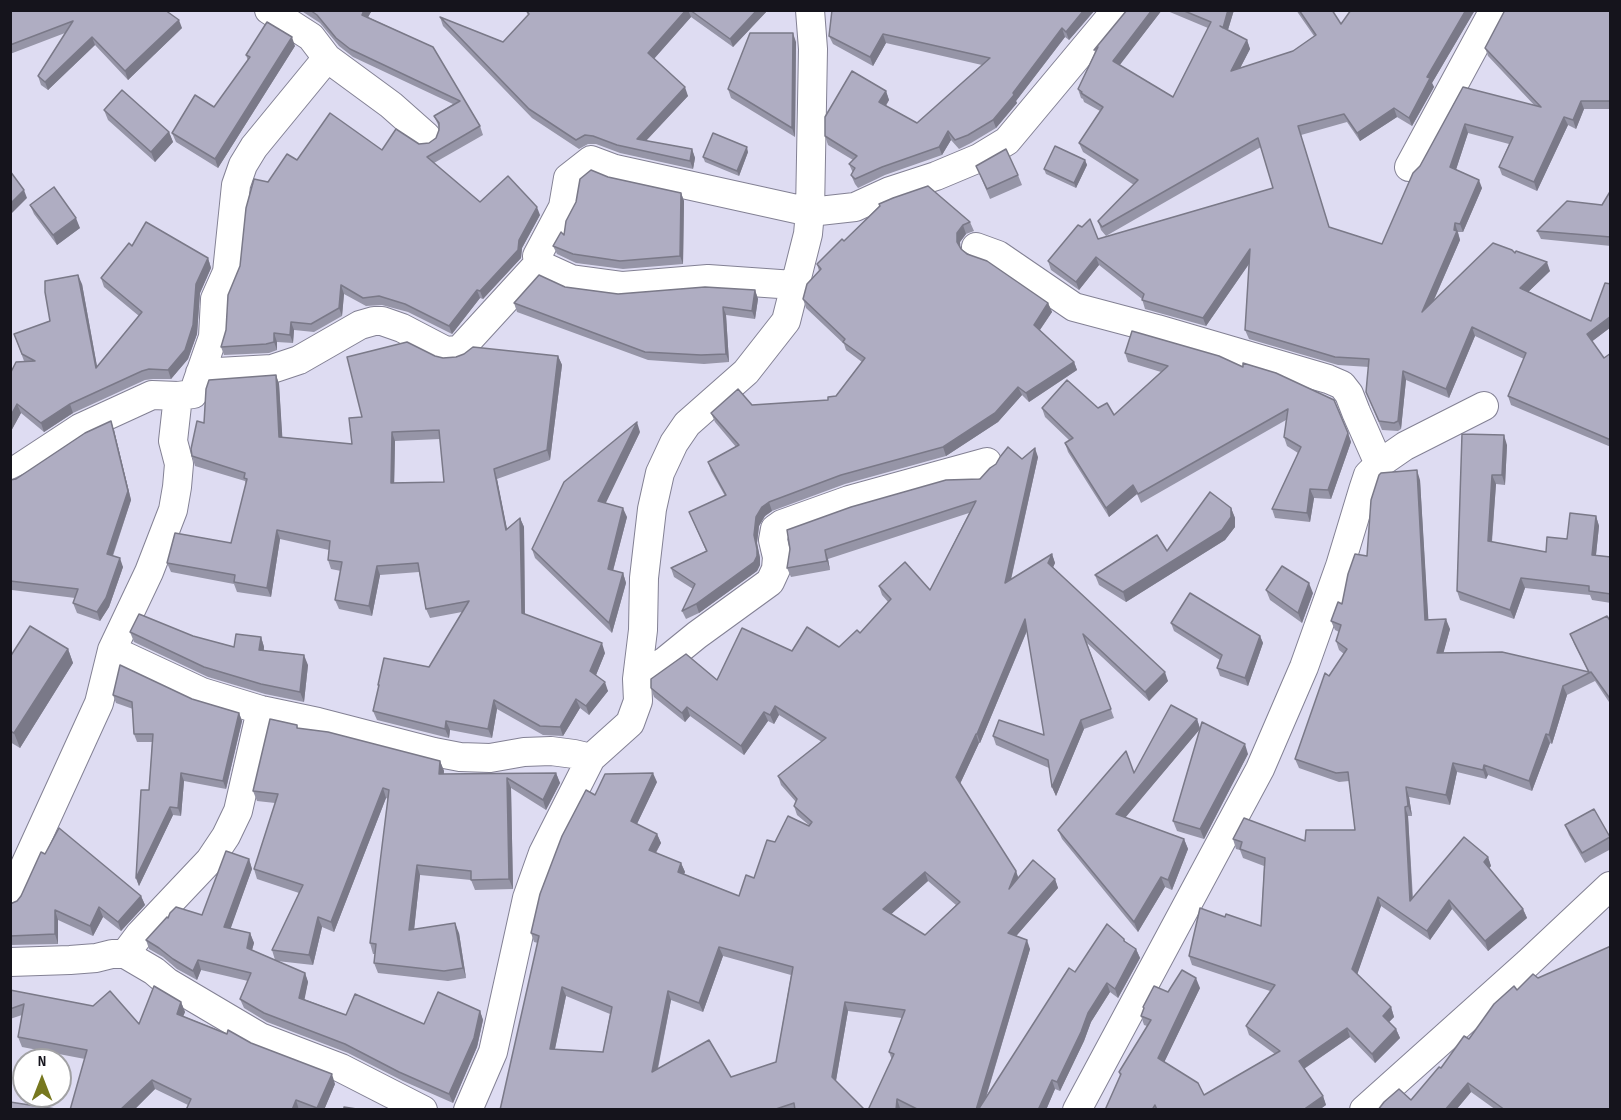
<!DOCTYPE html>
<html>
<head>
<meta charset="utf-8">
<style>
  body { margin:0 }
  #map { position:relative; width:1621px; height:1120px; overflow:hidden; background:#dedcf2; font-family:"Sofia Sans Condensed",sans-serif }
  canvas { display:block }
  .frame { position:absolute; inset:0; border:12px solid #15141c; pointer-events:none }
  .north { position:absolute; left:12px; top:1048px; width:60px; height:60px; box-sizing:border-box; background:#fff; border:2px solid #a1a1a4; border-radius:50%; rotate:0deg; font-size:16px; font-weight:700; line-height:24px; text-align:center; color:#15141c }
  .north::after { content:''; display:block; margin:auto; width:21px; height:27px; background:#77781f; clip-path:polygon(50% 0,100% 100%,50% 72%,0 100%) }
</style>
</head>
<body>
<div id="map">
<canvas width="1621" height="1120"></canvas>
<div class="frame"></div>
<div class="north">N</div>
</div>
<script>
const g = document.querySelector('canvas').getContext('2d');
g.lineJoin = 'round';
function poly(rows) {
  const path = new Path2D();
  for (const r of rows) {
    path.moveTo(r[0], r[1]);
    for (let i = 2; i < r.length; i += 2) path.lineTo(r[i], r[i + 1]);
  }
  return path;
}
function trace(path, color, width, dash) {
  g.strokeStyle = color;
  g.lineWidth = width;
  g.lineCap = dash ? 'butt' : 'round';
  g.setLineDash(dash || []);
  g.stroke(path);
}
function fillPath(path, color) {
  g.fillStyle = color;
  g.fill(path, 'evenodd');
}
const minor = poly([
  [269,10,311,37,327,58,391,105,426,136],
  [1409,167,1494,10],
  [976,247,998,255,1074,307,1157,329,1328,379,1342,385,1349,394,1356,412,1379,464],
  [538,264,571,279,623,286,708,279,794,285],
  [200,373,272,369,299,360,360,325,374,321,382,321,402,328,446,351,458,350,462,347,538,264,537,256,563,207,568,178,591,160,615,169,810,212,855,207,890,191,936,176,979,158,1007,141,1108,20,1117,10],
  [10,474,80,428,152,395,178,396],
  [112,650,202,692,261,710,318,722,434,752,460,757,490,758,524,752,551,751,574,754,591,758],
  [637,679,665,661,697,635,770,582,776,569,777,557,773,540,775,529,782,524,849,500,987,462],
  [10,898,99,703,112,650,149,572,173,510,177,487,179,464,173,441,178,396,193,394,213,337,215,299,227,272,236,185,243,165,254,147,327,58],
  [125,954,154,971,167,982,260,1037,341,1068,423,1110],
  [10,962,70,960,96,958,112,954,125,954,140,934,210,860,226,836,238,811,261,710],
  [468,1110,493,1052,527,898,543,853,591,758,630,723,638,701,637,679,643,630,644,578,652,509,660,473,674,443,687,424,746,372,786,321,808,234,810,212,813,49,810,10],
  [1077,1110,1260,769,1304,667,1340,566,1363,490,1368,475,1379,464,1405,446,1484,406],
  [1364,1110,1528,963,1610,886]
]);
trace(minor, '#838194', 30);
trace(minor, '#fff', 28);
fillPath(poly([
  [10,10,182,28,128,80,95,45,48,90,41,85,38,76,65,33,10,54],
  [300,10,372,10,368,17,433,47,480,126,483,135,434,163,480,202,540,215,522,248,521,258,483,299,480,298,452,334,408,312,382,305,366,306,344,294,342,316,314,332,294,330,293,343,277,342,277,350,269,353,224,355,221,347,226,330,240,266,268,182,297,160,382,150,419,144,429,143,436,138,439,130,439,127,434,116,453,104,353,57,339,46,320,23],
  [768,10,733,47,691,17,654,59,688,96,646,141,692,149,695,158,693,169,620,153,596,144,588,144,579,149,532,118,443,26,440,17,503,42,528,15,526,11],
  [832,10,1095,10,1069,40,1065,37,1016,101,1017,103,996,128,971,143,959,149,951,140,942,155,885,175,858,188,855,184,851,175,853,173,849,164,853,160,828,145,825,136,886,91,889,100,886,106,917,123,982,65,886,43,873,66,833,44,829,36],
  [1127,10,1162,10,1119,65,1173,97,1208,28,1165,10,1234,10,1228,30,1247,40,1250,49,1240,68,1293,51,1314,36,1296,10,1332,10,1341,24,1351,10,1475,10,1432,83,1434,87,1412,126,1397,117,1360,141,1347,122,1301,135,1329,227,1382,244,1420,166,1463,87,1535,106,1488,56,1485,48,1611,10,1611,109,1584,109,1576,129,1568,125,1537,191,1502,175,1499,167,1509,144,1468,133,1456,169,1482,188,1463,232,1458,232,1460,240,1434,300,1515,253,1550,271,1528,292,1591,321,1611,284,1611,327,1592,341,1604,358,1611,353,1611,447,1511,405,1508,396,1524,359,1475,336,1449,398,1406,380,1401,429,1398,431,1382,430,1366,392,1369,367,1338,365,1249,339,1245,330,1249,264,1206,326,1145,309,1142,299,1099,265,1079,290,1051,270,1048,261,1098,239,1273,188,1261,147,1106,236,1101,230,1098,221,1134,185,1083,152,1079,143,1100,111,1084,102,1083,99,1081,98,1078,89,1095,52,1094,50],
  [796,42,795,137,731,98,728,89],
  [295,46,218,168,176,142,172,133,214,107,248,61,246,55],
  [104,110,169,132,173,142,155,162,108,120],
  [748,152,739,176,705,162,703,157],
  [1085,160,1087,165,1076,188,1046,174,1044,169],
  [976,166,1018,175,1022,185,990,199],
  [608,177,681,193,684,201,683,264,623,269,576,263,557,254,553,246,564,235],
  [1611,190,1611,246,1541,239,1537,231,1602,205],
  [879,204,970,222,974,231,966,234,960,242,961,249,1048,303,1052,312,1040,330,1074,362,1077,370,1029,402,1022,395,998,422,946,456,845,484,772,511,765,516,759,526,757,543,760,558,760,565,757,571,699,613,686,619,682,611,693,589,674,577,671,568,706,551,689,512,725,496,711,471,708,462,736,447,715,422,711,413,752,405,828,400,836,396,862,362,846,350,844,344,806,308,803,299,819,271,817,264,844,241,879,206],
  [30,205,80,228,57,245,34,214],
  [132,246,208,258,211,268,200,293,197,334,188,359,171,379,153,379,145,380,73,413,44,432,21,413,10,433,10,374,24,361,14,334,50,321,82,284,97,367,139,316,104,287,101,278],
  [565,287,618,294,755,290,758,299,755,319,726,315,729,362,704,364,648,360,517,312,514,303],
  [1132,331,1348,433,1351,442,1331,499,1314,498,1310,522,1275,518,1272,509,1298,453,1287,446,1284,437,1286,420,1141,503,1137,494,1109,517,1068,452,1065,443,1069,440,1045,417,1042,408,1098,408,1114,415,1161,372,1128,362,1125,353],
  [435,356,443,358,558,356,562,365,550,460,497,479,507,529,520,518,524,527,525,614,605,653,596,675,608,691,589,715,580,708,563,736,543,735,497,709,492,738,450,730,449,738,377,720,373,711,379,687,378,685,429,667,462,612,430,618,426,609,419,572,380,575,372,616,339,609,335,600,341,571,331,569,328,560,329,550,280,539,271,597,237,592,234,584,171,572,167,563,231,543,246,484,245,481,195,466,192,456,204,423,276,375,279,384,282,437,352,444,362,417],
  [440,439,444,482,394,483,395,441],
  [114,430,131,500,113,556,123,567,109,607,100,621,77,613,73,603,75,598,12,590,10,585,10,480],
  [640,432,605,503,627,517,613,571,623,573,626,583,612,633,535,558,532,549],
  [1462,434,1507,445,1505,485,1496,484,1492,542,1546,552,1567,539,1596,516,1599,526,1596,555,1611,557,1611,603,1592,600,1590,595,1525,588,1514,619,1460,600,1457,591],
  [1038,457,1011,580,1052,554,1055,563,1053,567,1168,681,1149,701,1087,643,1114,718,1084,729,1056,796,1052,787,1049,768,996,745,993,736,1044,735,1027,631,980,743,979,743,960,784,1016,871,1018,877,1055,879,1058,888,1016,936,1030,949,986,1098,1075,972,1124,939,1125,942,1136,949,1140,958,1118,998,1110,992,1091,1022,1084,1041,1060,1091,1055,1089,1046,1110,903,1110,900,1108,900,1110,868,1110,892,1060,889,1052,902,1018,848,1011,836,1081,865,1110,500,1110,538,943,534,942,531,933,595,795,657,782,637,824,657,834,661,843,656,853,681,863,685,872,684,874,739,896,754,878,775,842,810,826,797,815,794,806,796,802,781,785,778,776,822,742,779,715,774,724,768,721,744,755,690,716,685,722,654,697,651,688,717,680,792,651,839,647,860,633,888,602,882,595,879,586,930,590,969,513,828,559,830,570,791,577,787,568,790,549,980,479,1022,459],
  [928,881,956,905,925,935,891,914],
  [723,956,791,975,776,1062,731,1077,658,1069,671,1000,703,1012],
  [566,996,610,1014,603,1052,555,1049],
  [1420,480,1428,620,1450,629,1443,653,1588,672,1574,644,1570,634,1611,622,1611,705,1595,681,1567,695,1552,744,1550,743,1532,791,1488,775,1486,779,1457,772,1450,805,1409,797,1412,816,1408,816,1413,898,1488,857,1491,866,1489,868,1523,909,1527,918,1488,951,1452,909,1430,940,1381,906,1357,974,1391,1007,1394,1017,1389,1022,1396,1029,1400,1038,1375,1063,1350,1037,1304,1069,1323,1096,1326,1105,1319,1110,1105,1110,1120,1076,1119,1072,1147,1026,1144,1025,1141,1016,1144,1009,1143,1007,1168,992,1200,988,1164,1062,1204,1095,1275,1054,1249,1035,1246,1026,1270,991,1192,965,1189,956,1225,917,1261,926,1264,866,1243,858,1240,850,1236,849,1233,839,1305,841,1355,830,1349,781,1339,782,1299,768,1295,759,1329,676,1344,654,1339,650,1336,641,1339,632,1335,630,1331,621,1342,604,1367,556],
  [1231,508,1235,518,1235,527,1225,540,1126,602,1099,585,1095,575,1167,551],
  [1266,590,1313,593,1302,623,1270,600],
  [1171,623,1260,636,1263,643,1248,686,1220,676,1217,668,1220,660,1174,631],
  [130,632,193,636,234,647,261,637,264,647,264,650,308,665,304,702,265,694,208,677,134,642],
  [68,649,73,663,20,748,10,742,10,657],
  [113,695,192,699,239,713,242,721,226,789,184,781,181,816,173,815,139,886,136,878,149,790,152,742,137,742,134,734,133,709,116,703],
  [1197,719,1200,728,1248,754,1204,839,1177,831,1173,821,1200,729,1125,817,1184,839,1188,849,1172,890,1165,887,1138,932,1062,839,1058,830,1134,773],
  [297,725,298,729,440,761,444,771,444,774,556,773,560,783,546,810,511,788,513,889,475,890,471,880,420,875,414,929,459,933,466,978,448,981,378,973,374,963,375,954,373,954,370,943,388,799,386,798,334,932,322,927,313,965,277,961,305,973,308,982,304,999,346,1015,424,1024,480,1011,483,1020,477,1047,453,1103,403,1081,348,1053,267,1022,244,1008,240,999,248,981,201,970,197,980,177,969,163,957,149,949,146,940,168,918,202,915,249,859,252,869,230,929,250,933,254,943,252,950,275,960,272,950,299,893,257,879,254,869,275,803,257,801,253,791],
  [1565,825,1610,837,1611,849,1585,863,1569,835],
  [141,896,145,905,121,931,103,917,93,936,58,920,58,944,10,945,10,904],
  [1538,978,1611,1110,1496,1110,1471,1092,1456,1110,1378,1110,1411,1100,1517,990],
  [10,990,139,1024,181,1002,185,1012,183,1016,251,1043,335,1084,324,1110,186,1110,188,1105,155,1089,134,1110,70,1110,85,1059,22,1047,18,1037,22,1015,10,1019]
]), '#9695a7');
fillPath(poly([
  [364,10,372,10,365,23,362,15],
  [686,10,688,10,691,17,651,62,648,53],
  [757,10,768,10,733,47,730,39],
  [1084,10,1095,10,1069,40,1066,32],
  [1152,10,1162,10,1116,70,1113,61],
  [1228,10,1234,10,1226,36,1223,28],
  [1466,10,1475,10,1432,83,1434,87,1412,126,1409,118,1427,77],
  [179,20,182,28,128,80,125,71],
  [1062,28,1065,37,1016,101,1017,103,996,128,993,120],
  [793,33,796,42,795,137,792,128],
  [883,34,886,43,873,66,870,57],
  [92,37,95,45,48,90,45,82],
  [292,37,295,46,218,168,215,159],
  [1247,40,1250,49,1234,80,1231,71],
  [685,87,688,96,640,147,637,139],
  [886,91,889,100,882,111,879,102],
  [1581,101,1584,109,1576,129,1573,120],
  [1394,108,1397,117,1360,141,1357,133],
  [1564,117,1568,125,1537,191,1534,182],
  [1465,124,1468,133,1454,176,1450,167],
  [948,131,951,140,942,155,939,147],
  [169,132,173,142,155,162,151,152],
  [747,147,748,152,739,176,737,171],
  [692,149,695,158,693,169,690,161],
  [1085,160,1087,165,1076,188,1074,183],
  [1479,180,1482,188,1463,232,1460,224],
  [24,190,27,198,10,215,10,204],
  [681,193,684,201,683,264,680,256],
  [537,207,540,215,522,248,521,258,483,299,480,291,519,240],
  [76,218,80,228,57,245,53,235],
  [1455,223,1460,240,1425,320,1422,312,1454,230],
  [963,225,966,234,960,242,960,250,957,242,957,233],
  [1250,249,1253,258,1206,326,1203,318],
  [1096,257,1099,265,1079,290,1076,282],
  [208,258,211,268,200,293,197,334,188,359,171,379,168,370,196,284],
  [1547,262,1550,271,1523,297,1520,288],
  [78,275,82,284,99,377,96,368],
  [341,285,344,294,342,316,339,308],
  [477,290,480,298,452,334,449,326],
  [755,290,758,299,755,319,752,311],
  [1048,303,1052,312,1037,334,1034,325],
  [723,307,726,315,729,362,726,354],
  [1611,316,1611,327,1590,343,1587,334],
  [291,322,294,330,293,343,290,335],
  [1472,327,1475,336,1449,398,1446,389],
  [274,333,277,342,277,350,274,342],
  [558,356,562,365,550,460,547,450],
  [1074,362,1077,370,1029,402,1026,393],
  [1403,371,1406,380,1401,429,1398,421],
  [276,375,279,384,283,447,279,437],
  [1018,387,1022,395,998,422,946,456,943,447],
  [17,404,21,413,10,433,10,417],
  [70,404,73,413,44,432,41,423],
  [111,421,114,430,131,500,110,563,107,554],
  [637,422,640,432,602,511,598,501],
  [392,432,395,441,394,492,391,483],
  [1348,433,1351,442,1331,499,1328,490],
  [1504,435,1507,445,1505,485,1502,475],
  [1035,448,1038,457,1008,592,1005,583],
  [494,469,497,479,509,539,506,530],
  [1417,470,1420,480,1429,629,1425,620],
  [1492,475,1496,484,1491,550,1488,541],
  [1133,485,1137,494,1109,517,1106,508],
  [1310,489,1314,498,1310,522,1307,513],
  [769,502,772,511,765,516,759,526,757,543,760,558,760,565,757,571,699,613,696,604,754,535,756,517,762,507],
  [623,508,627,517,611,578,608,569],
  [1231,508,1235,518,1235,527,1225,540,1126,602,1123,592],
  [1596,516,1599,526,1595,564,1592,555],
  [520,518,524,527,525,623,522,613],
  [277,530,280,539,271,597,267,588],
  [825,550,828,559,830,570,827,561],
  [1052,554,1055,563,1051,572,1048,563],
  [120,558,123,567,109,607,100,621,97,612],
  [377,566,380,575,372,616,369,606],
  [623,573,626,583,612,633,609,623],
  [1521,578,1525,588,1514,619,1510,610],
  [1309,583,1313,593,1302,623,1298,613],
  [1025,619,1028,628,980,743,977,734],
  [1446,619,1450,629,1441,662,1437,653],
  [1260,636,1263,643,1248,686,1245,678],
  [261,637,264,647,262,660,259,650],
  [602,643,605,653,594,680,590,671],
  [68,649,73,663,20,748,14,733],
  [304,655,308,665,304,702,300,692],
  [1165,672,1168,681,1149,701,1145,692],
  [605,682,608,691,589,715,586,706],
  [1563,686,1567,695,1552,744,1549,735],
  [576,699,580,708,563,736,560,727],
  [494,700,497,709,492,738,488,729],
  [775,706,779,715,774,724,770,715],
  [687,707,690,716,685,722,682,713],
  [764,712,768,721,744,755,741,746],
  [239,713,242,721,226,789,223,781],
  [1197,719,1200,729,1120,824,1116,814],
  [1081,720,1084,729,1056,796,1052,787],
  [446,721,450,730,449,738,445,729],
  [976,734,979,743,959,786,956,777],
  [1546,734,1550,743,1532,791,1529,781],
  [1245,744,1248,754,1204,839,1200,829],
  [440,761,444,771,442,784,439,774],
  [1453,763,1457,772,1450,805,1446,795],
  [1484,765,1488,775,1486,779,1483,770],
  [181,773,184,781,181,816,178,808],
  [556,773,560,783,546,810,543,800],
  [653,773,657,782,634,830,631,821],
  [507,778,511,788,513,889,509,879],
  [1406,787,1409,797,1412,816,1408,806],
  [383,788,386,798,334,932,331,922],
  [170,807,173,815,139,886,136,878],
  [1405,807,1408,816,1413,910,1410,901],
  [657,834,661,843,652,859,649,850],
  [1184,839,1188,849,1172,890,1168,880],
  [1488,857,1491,866,1487,871,1484,862],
  [249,859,252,869,228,936,224,927],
  [681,863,685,872,681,881,678,872],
  [417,865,420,875,413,940,409,930],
  [1016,871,1019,880,1009,889],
  [925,872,928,881,887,918,883,909],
  [1161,877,1165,887,1138,932,1134,922],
  [1055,879,1058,888,1011,942,1008,933],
  [141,896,145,905,121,931,118,922],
  [1378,897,1381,906,1356,978,1352,969],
  [1449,900,1452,909,1430,940,1427,931],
  [99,907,103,917,93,936,90,926],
  [1523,909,1527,918,1488,951,1485,941],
  [55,910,58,920,58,944,55,934],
  [318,917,322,927,313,965,309,955],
  [455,923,459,933,466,978,463,968],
  [250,933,254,943,250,957,247,948],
  [1027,940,1030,949,982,1110,976,1110],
  [719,947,723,956,703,1012,699,1003],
  [1136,949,1140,958,1118,998,1115,989],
  [198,960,201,970,197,980,193,971],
  [305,973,308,982,303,1007,299,998],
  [1196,978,1200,988,1162,1067,1158,1058],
  [1107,983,1110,992,1091,1022,1084,1041,1060,1091,1057,1082,1088,1013],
  [562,987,566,996,553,1058,550,1049],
  [668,991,671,1000,655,1081,652,1072],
  [181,1002,185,1012,180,1024,177,1014],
  [845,1002,848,1011,835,1086,832,1077],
  [1391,1007,1394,1017,1386,1025,1383,1016],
  [480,1011,483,1020,477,1047,453,1103,449,1094],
  [1347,1028,1350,1037,1302,1070,1299,1061],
  [1396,1029,1400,1038,1375,1063,1372,1054],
  [332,1074,335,1084,324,1110,318,1110,317,1108],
  [152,1080,155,1089,134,1110,120,1110],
  [1052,1080,1055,1089,1046,1110,1038,1110],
  [1468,1083,1471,1092,1456,1110,1445,1110],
  [1323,1096,1326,1105,1319,1110,1303,1110],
  [897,1099,900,1108,900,1110,896,1110],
  [296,1100,299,1110,292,1110]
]), '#7a7988');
const building = poly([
  [10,10,165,10,179,20,125,71,92,37,45,82,38,76,73,21,10,45,10,10],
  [310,10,364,10,362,15,433,47,480,126,427,157,480,202,508,176,537,207,519,240,518,250,480,291,477,290,449,326,405,304,379,296,363,298,341,285,339,308,311,324,291,322,290,335,274,333,274,342,266,344,221,347,226,330,228,295,240,266,246,208,254,179,268,182,287,154,297,160,330,113,382,150,396,129,419,144,429,143,436,138,439,130,439,123,434,116,460,101,350,49,336,38,317,15,310,10],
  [526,10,686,10,648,53,685,87,637,139,692,149,690,161,617,145,593,136,585,135,576,140,529,109,440,17,503,42,529,14,526,10],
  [690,10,757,10,730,39,690,10],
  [832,10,1084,10,1066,32,1062,28,1013,93,1014,95,993,120,968,135,955,140,948,131,939,147,882,167,855,179,851,175,855,168,849,164,857,156,825,136,825,117,852,71,886,91,879,102,917,123,990,58,883,34,870,57,829,36,832,10],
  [1127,10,1152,10,1113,61,1173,97,1211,22,1182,10,1228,10,1223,28,1220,26,1247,40,1231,71,1293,51,1316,35,1299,10,1332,10,1341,24,1351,10,1466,10,1427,77,1430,78,1409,118,1394,108,1357,133,1344,114,1298,126,1329,227,1382,244,1413,173,1420,166,1463,87,1541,107,1485,48,1505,10,1611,10,1611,101,1581,101,1573,120,1564,117,1534,182,1499,167,1513,137,1465,124,1450,167,1479,180,1460,224,1455,223,1454,230,1457,231,1422,312,1493,243,1512,250,1515,253,1516,251,1547,262,1520,288,1591,321,1605,283,1611,284,1611,316,1587,334,1604,358,1611,353,1611,440,1508,396,1526,353,1472,327,1446,389,1403,371,1398,421,1394,423,1379,421,1366,392,1369,359,1335,357,1245,330,1250,249,1203,318,1142,300,1144,294,1096,257,1076,282,1048,261,1078,225,1082,227,1090,219,1098,239,1273,188,1258,138,1102,227,1098,221,1138,180,1079,143,1103,107,1081,93,1082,92,1078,89,1098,47,1094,50,1127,10],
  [267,22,292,37,215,159,172,133,195,95,214,107,250,57,246,55,267,22],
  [750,33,793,33,792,128,728,89,750,33],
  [122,90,169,132,151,152,104,110,122,90],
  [713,133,747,147,737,171,703,157,713,133],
  [1055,146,1085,160,1074,183,1044,169,1055,146],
  [1006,149,1018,175,987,189,976,166,1006,149],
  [591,170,608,177,681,193,680,256,620,261,573,254,553,246,561,232,564,235,566,221,576,202,580,179,591,170],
  [10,171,24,190,10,204,10,171],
  [928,186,970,222,963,225,957,233,957,242,961,249,967,254,987,261,1048,303,1034,325,1074,362,1026,393,1018,387,995,413,943,447,841,475,769,502,762,507,756,517,754,535,757,549,757,556,754,562,696,604,682,611,695,584,671,568,707,551,689,512,726,495,708,462,739,445,711,413,738,389,752,405,828,400,828,397,836,396,865,358,843,342,845,339,803,299,807,284,821,269,817,264,842,239,844,241,880,206,879,204,893,198,928,186],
  [54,187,76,218,53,235,30,205,54,187],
  [1611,190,1611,237,1537,231,1567,201,1602,205,1611,190],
  [146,222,208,258,196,284,193,325,185,350,168,370,149,369,142,371,70,404,41,423,17,404,10,417,10,374,16,362,35,361,22,354,14,334,50,321,45,292,45,281,78,275,96,368,142,312,101,278,129,243,132,246,146,222],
  [539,275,565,287,618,294,705,287,755,290,752,311,723,307,726,354,701,355,645,352,514,303,539,275],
  [1132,331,1219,356,1243,367,1243,363,1276,373,1334,400,1348,433,1328,490,1310,489,1307,513,1272,509,1301,447,1284,437,1288,409,1138,494,1133,485,1106,508,1065,443,1073,438,1042,408,1067,380,1098,408,1107,403,1114,415,1168,366,1125,353,1132,331],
  [407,342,435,356,443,358,456,357,464,354,473,347,558,356,547,450,494,469,506,530,520,518,522,613,602,643,590,671,605,682,586,706,576,699,560,727,540,726,494,700,488,729,446,721,445,729,373,711,379,685,378,685,384,658,429,667,469,601,426,609,418,563,377,566,369,606,335,600,342,562,328,560,330,541,277,530,267,588,234,582,235,575,167,563,175,533,231,543,247,479,244,478,245,473,192,456,191,449,197,421,204,423,206,389,209,380,276,375,279,437,352,444,349,418,362,417,347,357,407,342],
  [439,430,444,482,391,483,392,432,439,430],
  [111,421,128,491,107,554,120,558,106,598,97,612,73,603,78,589,10,581,11,564,10,564,10,480,16,479,85,433,111,421],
  [637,422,598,501,623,508,608,569,623,573,609,623,532,549,564,482,637,422],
  [1462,434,1504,435,1502,475,1492,475,1488,541,1546,552,1547,537,1567,539,1570,513,1596,516,1592,555,1611,557,1611,594,1589,591,1589,586,1521,578,1510,610,1457,591,1462,434],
  [1008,447,1022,459,1035,448,1005,583,1052,554,1048,563,1165,672,1145,692,1083,634,1111,709,1081,720,1052,787,1048,760,993,736,999,720,1044,735,1025,619,977,734,976,734,956,777,1016,871,1009,889,1033,860,1055,879,1008,933,1027,940,976,1110,919,1110,897,1099,896,1110,868,1110,894,1054,889,1052,905,1010,845,1002,832,1077,865,1110,795,1110,794,1103,773,1110,500,1110,539,936,531,933,540,894,562,836,586,790,595,795,605,774,653,773,631,821,657,834,649,850,681,863,678,872,739,896,746,875,754,878,767,840,775,842,788,816,809,826,812,822,794,806,797,799,778,776,826,738,775,706,770,715,764,712,741,746,687,707,682,713,651,688,651,679,686,654,717,680,742,628,792,651,807,627,839,647,857,630,860,633,891,599,879,586,905,562,930,590,976,501,825,550,827,561,787,568,790,549,787,530,851,507,946,480,980,479,990,468,996,464,1000,457,1008,447],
  [925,872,960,902,925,935,883,909,925,872],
  [719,947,793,967,776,1062,731,1077,709,1040,652,1072,668,991,699,1003,719,947],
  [562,987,612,1007,603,1052,550,1049,562,987],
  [1417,470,1425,620,1446,619,1437,653,1502,652,1589,672,1570,634,1607,616,1611,622,1611,700,1591,672,1563,686,1549,735,1546,734,1529,781,1484,765,1483,770,1453,763,1446,795,1406,787,1408,806,1405,807,1410,901,1464,837,1488,857,1484,862,1523,909,1485,941,1449,900,1427,931,1378,897,1352,969,1391,1007,1383,1016,1396,1029,1372,1054,1347,1028,1299,1061,1323,1096,1303,1110,1157,1110,1155,1105,1152,1110,1105,1110,1121,1074,1119,1072,1151,1020,1141,1016,1144,1008,1143,1007,1154,986,1168,992,1182,970,1196,978,1158,1058,1198,1083,1204,1095,1280,1051,1246,1026,1275,985,1189,956,1200,908,1225,917,1226,914,1261,926,1265,858,1240,849,1242,842,1233,839,1244,818,1305,841,1306,830,1355,830,1348,772,1336,773,1295,759,1325,673,1329,676,1347,649,1336,641,1341,625,1331,621,1338,602,1342,604,1348,574,1355,554,1367,556,1371,500,1379,475,1381,473,1417,470],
  [1210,492,1231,508,1231,517,1222,530,1123,592,1095,575,1157,535,1167,551,1210,492],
  [1282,566,1309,583,1298,613,1266,590,1282,566],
  [1190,593,1260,636,1245,678,1217,668,1222,655,1171,623,1190,593],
  [139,614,193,636,234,647,236,634,261,637,259,650,304,655,300,692,261,684,204,667,130,632,139,614],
  [30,626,68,649,14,733,10,731,10,657,30,626],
  [120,665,192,699,239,713,223,781,181,773,178,808,170,807,136,878,141,790,149,790,153,734,134,734,132,702,113,695,120,665],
  [1171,705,1197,719,1116,814,1184,839,1168,880,1161,877,1134,922,1058,830,1126,751,1134,773,1171,705],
  [270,719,297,725,297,728,328,732,440,761,439,774,556,773,543,800,507,778,509,879,471,880,471,871,417,865,409,930,455,923,463,968,444,971,374,963,376,944,370,943,389,790,383,788,331,922,318,917,309,955,272,950,303,885,254,869,278,794,253,791,270,719],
  [1202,722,1245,744,1200,829,1173,821,1202,722],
  [1594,809,1610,837,1582,853,1565,825,1594,809],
  [59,828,141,896,118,922,99,907,90,926,55,910,55,934,10,936,10,904,17,901,21,896,41,852,45,854,59,828],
  [226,851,249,859,224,927,250,933,247,948,305,973,299,998,346,1015,355,994,424,1024,438,992,480,1011,474,1038,449,1094,399,1072,345,1044,264,1013,240,999,251,973,198,960,193,971,173,959,159,948,146,940,167,917,168,918,170,913,176,907,202,915,226,851],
  [1107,924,1124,939,1124,941,1136,949,1115,989,1107,983,1088,1013,1081,1032,1057,1082,1052,1080,1038,1110,978,1110,1069,968,1075,972,1107,924],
  [1611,946,1611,1110,1505,1110,1468,1083,1445,1110,1378,1110,1384,1102,1399,1089,1411,1100,1439,1067,1441,1068,1464,1036,1469,1039,1494,1004,1514,986,1517,990,1533,974,1538,978,1611,946],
  [154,986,181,1002,177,1014,227,1034,228,1030,251,1043,332,1074,317,1108,296,1100,292,1110,186,1110,191,1099,152,1080,120,1110,70,1110,87,1050,18,1037,24,1004,10,1009,10,990,93,1006,110,991,139,1024,154,986],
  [10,1102,62,1110,10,1110,10,1102],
  [344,1107,363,1110,344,1110,344,1107]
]);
fillPath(building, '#afadc2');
trace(building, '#7a7988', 1.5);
</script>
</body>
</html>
